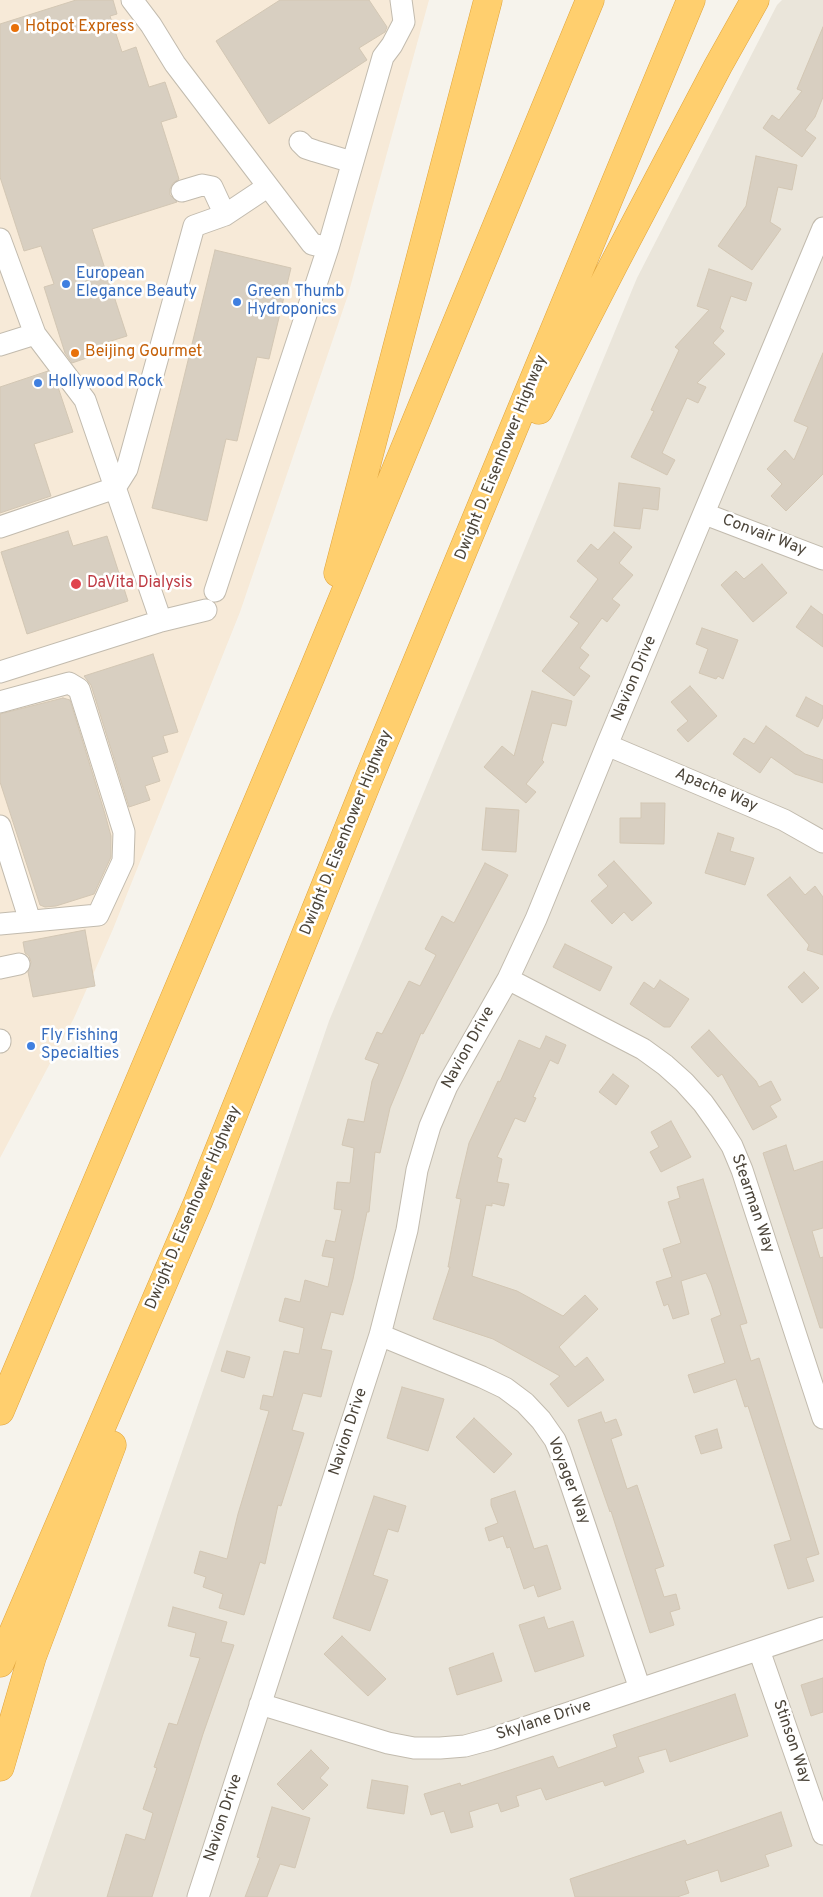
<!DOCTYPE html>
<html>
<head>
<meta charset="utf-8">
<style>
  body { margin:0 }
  canvas { display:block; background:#f6f3ec }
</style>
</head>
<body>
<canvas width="823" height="1897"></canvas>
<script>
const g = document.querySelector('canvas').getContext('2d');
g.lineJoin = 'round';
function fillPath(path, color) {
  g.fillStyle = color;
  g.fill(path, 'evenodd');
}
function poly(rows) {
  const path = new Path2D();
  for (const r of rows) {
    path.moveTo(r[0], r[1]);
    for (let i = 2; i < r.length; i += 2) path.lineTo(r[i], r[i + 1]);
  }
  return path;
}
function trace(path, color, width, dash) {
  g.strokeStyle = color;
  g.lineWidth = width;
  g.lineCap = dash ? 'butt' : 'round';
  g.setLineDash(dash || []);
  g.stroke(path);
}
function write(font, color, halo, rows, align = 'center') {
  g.font = font + ' Overpass,sans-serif';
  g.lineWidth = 5;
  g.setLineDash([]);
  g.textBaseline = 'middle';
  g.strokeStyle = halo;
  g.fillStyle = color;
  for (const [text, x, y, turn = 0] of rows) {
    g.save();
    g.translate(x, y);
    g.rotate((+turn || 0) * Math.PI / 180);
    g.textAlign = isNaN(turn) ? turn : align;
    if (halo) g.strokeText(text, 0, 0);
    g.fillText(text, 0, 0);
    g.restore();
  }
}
fillPath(poly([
  [782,0,823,0,823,1897,30,1897,329,1021,637,278,777,5]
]), '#eae5da');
fillPath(poly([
  [0,0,429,0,348,295,240,612,113,929,74,1018,0,1158]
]), '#f7ead8');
const building = poly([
  [76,0,113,0,117,14,110,16,122,52,136,47,149,87,165,82,177,117,161,122,179,179,173,183,170,189,170,195,177,202,92,229,127,336,98,345,101,353,72,363,65,353,44,287,54,284,41,246,24,251,0,177,0,24,76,0],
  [280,0,369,0,387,27,385,32,359,48,367,60,269,124,216,41,280,0],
  [823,27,823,97,815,117,805,130,816,138,802,157,763,128,772,115,779,120,802,91,797,89,823,27],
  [756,156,797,165,792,190,778,187,770,222,781,229,752,270,718,246,746,206,756,156],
  [215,250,291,268,269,359,257,357,237,441,226,439,207,521,152,508,215,250],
  [709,269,752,283,746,301,731,296,720,328,724,331,713,343,725,354,697,383,706,387,698,403,687,398,662,453,675,460,667,475,631,457,654,411,651,410,679,350,675,347,709,310,697,306,709,269],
  [823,353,823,474,786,511,771,496,782,484,767,469,785,450,794,460,808,427,794,421,823,353],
  [48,371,57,384,73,432,34,444,51,496,0,513,0,387,48,371],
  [619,483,660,488,658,510,643,508,640,529,614,526,619,483],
  [68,531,73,546,107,536,128,601,27,634,1,552,68,531],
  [614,532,632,547,619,563,633,575,612,599,620,605,607,622,602,618,580,648,589,655,579,668,590,676,574,696,542,671,579,623,570,617,598,579,577,561,591,544,598,550,614,532],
  [762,564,787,593,753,622,721,585,736,571,744,579,762,564],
  [811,606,823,615,823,647,796,627,811,606],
  [702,628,738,640,723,679,718,676,716,679,699,673,708,649,696,644,702,628],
  [153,654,178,732,163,736,168,752,152,757,160,781,145,786,150,800,129,807,91,685,84,676,153,654],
  [690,686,717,716,688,742,677,730,688,721,671,702,690,686],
  [532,691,572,701,566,726,552,723,542,760,544,762,526,784,536,792,526,803,484,767,502,746,514,756,532,691],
  [806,697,823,706,823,717,818,727,796,716,806,697],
  [63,698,70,700,105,814,111,836,111,857,94,894,56,906,45,907,40,905,0,782,0,714,63,698],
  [766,726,805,754,823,760,823,783,795,774,771,757,760,773,733,754,744,738,754,744,766,726],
  [641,803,665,803,664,844,620,843,620,818,641,818,641,803],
  [486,808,519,810,516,852,482,850,486,808],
  [718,833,734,838,730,851,754,858,745,885,705,873,718,833],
  [614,861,652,903,632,921,624,912,612,924,591,901,608,886,598,875,614,861],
  [485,863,508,875,423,1034,421,1033,390,1108,380,1153,375,1152,369,1212,367,1212,353,1279,343,1315,331,1312,321,1349,332,1351,321,1397,303,1393,292,1430,304,1433,281,1506,278,1505,265,1564,260,1562,244,1615,219,1608,223,1594,203,1587,206,1577,194,1573,200,1551,227,1559,238,1514,269,1411,260,1409,263,1395,273,1397,284,1351,299,1354,304,1328,279,1321,285,1298,300,1302,305,1280,328,1287,334,1258,322,1256,326,1240,335,1242,342,1210,334,1209,337,1182,350,1183,354,1148,342,1145,348,1119,364,1122,372,1081,379,1064,365,1059,377,1032,382,1034,409,981,420,986,436,955,425,949,442,916,454,923,485,863],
  [790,877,805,895,815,886,823,897,823,955,807,950,809,945,767,895,790,877],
  [85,930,95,986,33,997,28,972,31,962,29,956,25,953,23,942,85,930],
  [565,944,612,967,600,991,553,967,565,944],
  [804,972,819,988,802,1003,788,987,804,972],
  [660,980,689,999,670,1027,664,1027,630,1004,644,982,654,989,660,980],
  [709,1030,756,1081,759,1087,771,1081,781,1100,770,1106,777,1117,753,1130,722,1074,718,1077,691,1047,709,1030],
  [546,1036,566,1045,558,1064,550,1060,533,1097,536,1098,525,1122,515,1118,497,1157,502,1159,497,1182,509,1184,504,1206,492,1203,492,1206,486,1205,472,1276,517,1291,563,1316,585,1295,598,1309,559,1347,575,1367,587,1357,604,1380,568,1407,550,1384,560,1376,493,1339,433,1319,450,1267,448,1267,461,1199,456,1198,469,1143,498,1081,500,1082,519,1040,540,1049,546,1036],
  [613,1074,629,1086,616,1105,599,1092,613,1074],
  [671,1121,691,1157,661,1172,650,1152,659,1147,651,1132,671,1121],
  [786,1145,794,1171,823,1161,823,1228,812,1231,820,1258,823,1257,823,1328,820,1328,763,1153,786,1145],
  [703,1179,747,1323,740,1325,751,1361,759,1358,819,1554,806,1558,814,1581,788,1589,774,1545,791,1540,748,1406,745,1407,736,1379,694,1393,688,1375,725,1363,711,1319,721,1315,711,1284,706,1273,681,1281,689,1314,673,1319,668,1304,664,1306,656,1282,672,1277,663,1249,681,1243,668,1202,680,1198,677,1187,703,1179],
  [227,1351,250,1357,244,1378,221,1371,227,1351],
  [402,1387,444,1399,428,1451,387,1438,402,1387],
  [601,1412,605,1423,616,1419,622,1435,611,1439,627,1489,637,1485,664,1566,655,1569,664,1597,676,1594,680,1609,670,1612,674,1625,650,1633,611,1511,610,1512,578,1420,601,1412],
  [474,1418,512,1454,494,1473,456,1437,474,1418],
  [717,1429,722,1448,701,1454,695,1436,717,1429],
  [515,1491,534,1549,547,1545,561,1589,538,1597,534,1585,524,1589,510,1547,507,1548,503,1536,489,1541,485,1528,498,1523,491,1505,491,1499,515,1491],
  [374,1496,406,1506,398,1532,388,1529,373,1575,388,1580,370,1631,333,1618,374,1496],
  [173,1607,227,1622,221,1642,234,1645,203,1734,152,1897,107,1897,126,1834,145,1840,153,1813,143,1809,157,1768,154,1767,169,1723,177,1725,200,1658,190,1656,196,1633,168,1626,173,1607],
  [544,1617,548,1629,573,1621,584,1656,535,1672,519,1625,544,1617],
  [342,1636,386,1679,368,1696,324,1654,342,1636],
  [493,1653,502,1681,457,1695,449,1668,493,1653],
  [823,1678,823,1712,811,1716,801,1685,823,1678],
  [735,1694,748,1736,670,1762,666,1749,638,1757,644,1772,605,1786,603,1781,546,1800,541,1788,516,1796,519,1806,501,1812,498,1803,469,1812,473,1827,451,1833,444,1811,431,1815,424,1794,460,1783,461,1786,553,1756,558,1768,617,1747,613,1735,735,1694],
  [311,1750,329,1768,320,1778,328,1785,303,1810,277,1784,311,1750],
  [372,1780,408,1786,404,1814,367,1808,372,1780],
  [272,1807,310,1818,295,1868,280,1864,267,1897,245,1897,260,1858,257,1857,272,1807],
  [781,1812,792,1846,765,1855,769,1866,721,1882,718,1870,685,1881,689,1893,677,1897,575,1897,570,1879,685,1840,687,1845,781,1812]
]);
fillPath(building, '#d8cfc1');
trace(building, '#d3c7b4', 1);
const minor = poly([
  [132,0,151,25,175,64,312,244,328,248],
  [300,142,306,148,315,151,352,162],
  [182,191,202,185,212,187,225,215],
  [0,239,35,334,85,400,161,621,0,672],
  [0,345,35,334],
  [705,514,823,559],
  [0,527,115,488,127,469,194,226,225,215,267,187],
  [215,591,328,248,383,57,392,45,404,22,401,0],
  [161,621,206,610],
  [0,702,69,683,79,689,124,832,123,861,98,915,0,924],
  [607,745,784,820,823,842],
  [0,826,30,921],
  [0,968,19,964],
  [508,979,643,1049,665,1065,684,1082,703,1103,718,1124,732,1146,742,1170,823,1418],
  [0,1040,0,1042],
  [380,1335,482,1377,505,1388,525,1403,541,1420,555,1440,560,1452,640,1689],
  [759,1650,823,1834],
  [260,1704,388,1743,414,1748,440,1748,465,1746,491,1739,823,1628],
  [198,1897,380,1335,407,1230,417,1170,430,1126,447,1086,508,979,536,919,607,745,823,228]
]);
const highway = poly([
  [539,410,614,264,718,66,755,0],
  [338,573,488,0],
  [0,1411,310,678,590,0],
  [0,1663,198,1202,368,780,691,0],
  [0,1767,32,1657,112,1445]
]);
trace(minor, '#c2bbae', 23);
trace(highway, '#e0a43c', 29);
trace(minor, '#fff', 21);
trace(highway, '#ffcf6e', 28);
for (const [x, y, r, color] of [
  [15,28,5,"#e8710a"],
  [66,284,5,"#3f7fe0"],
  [237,302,5,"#3f7fe0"],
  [75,353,5,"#e8710a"],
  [38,383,5,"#3f7fe0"],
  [76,584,6,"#e0444e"],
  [31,1046,5,"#3f7fe0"]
]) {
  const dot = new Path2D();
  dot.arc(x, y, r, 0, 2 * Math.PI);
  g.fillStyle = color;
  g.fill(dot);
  trace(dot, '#fff', 2);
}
write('16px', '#c56008', '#fff', [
  ["Hotpot Express",25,28],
  ["Beijing Gourmet",85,353]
], 'left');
write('16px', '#366cbe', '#fff', [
  ["European",76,275],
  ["Elegance Beauty",76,293],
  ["Green Thumb",247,293],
  ["Hydroponics",247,311],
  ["Hollywood Rock",48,383],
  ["Fly Fishing",41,1037],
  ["Specialties",41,1055]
], 'left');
write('16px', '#4b4439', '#fff', [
  ["Dwight D. Eisenhower Highway",502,458,-68],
  ["Convair Way",764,536,21],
  ["Navion Drive",635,679,-67],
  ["Apache Way",716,791,23],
  ["Dwight D. Eisenhower Highway",347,833,-68],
  ["Navion Drive",469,1048,-61],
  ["Stearman Way",752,1204,71],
  ["Dwight D. Eisenhower Highway",194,1208,-67],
  ["Navion Drive",349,1432,-72],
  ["Voyager Way",568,1481,69],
  ["Skylane Drive",544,1721,-18],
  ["Stinson Way",791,1742,71],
  ["Navion Drive",224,1818,-72]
]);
write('16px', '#be3a42', '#fff', [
  ["DaVita Dialysis",87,584]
], 'left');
</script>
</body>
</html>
